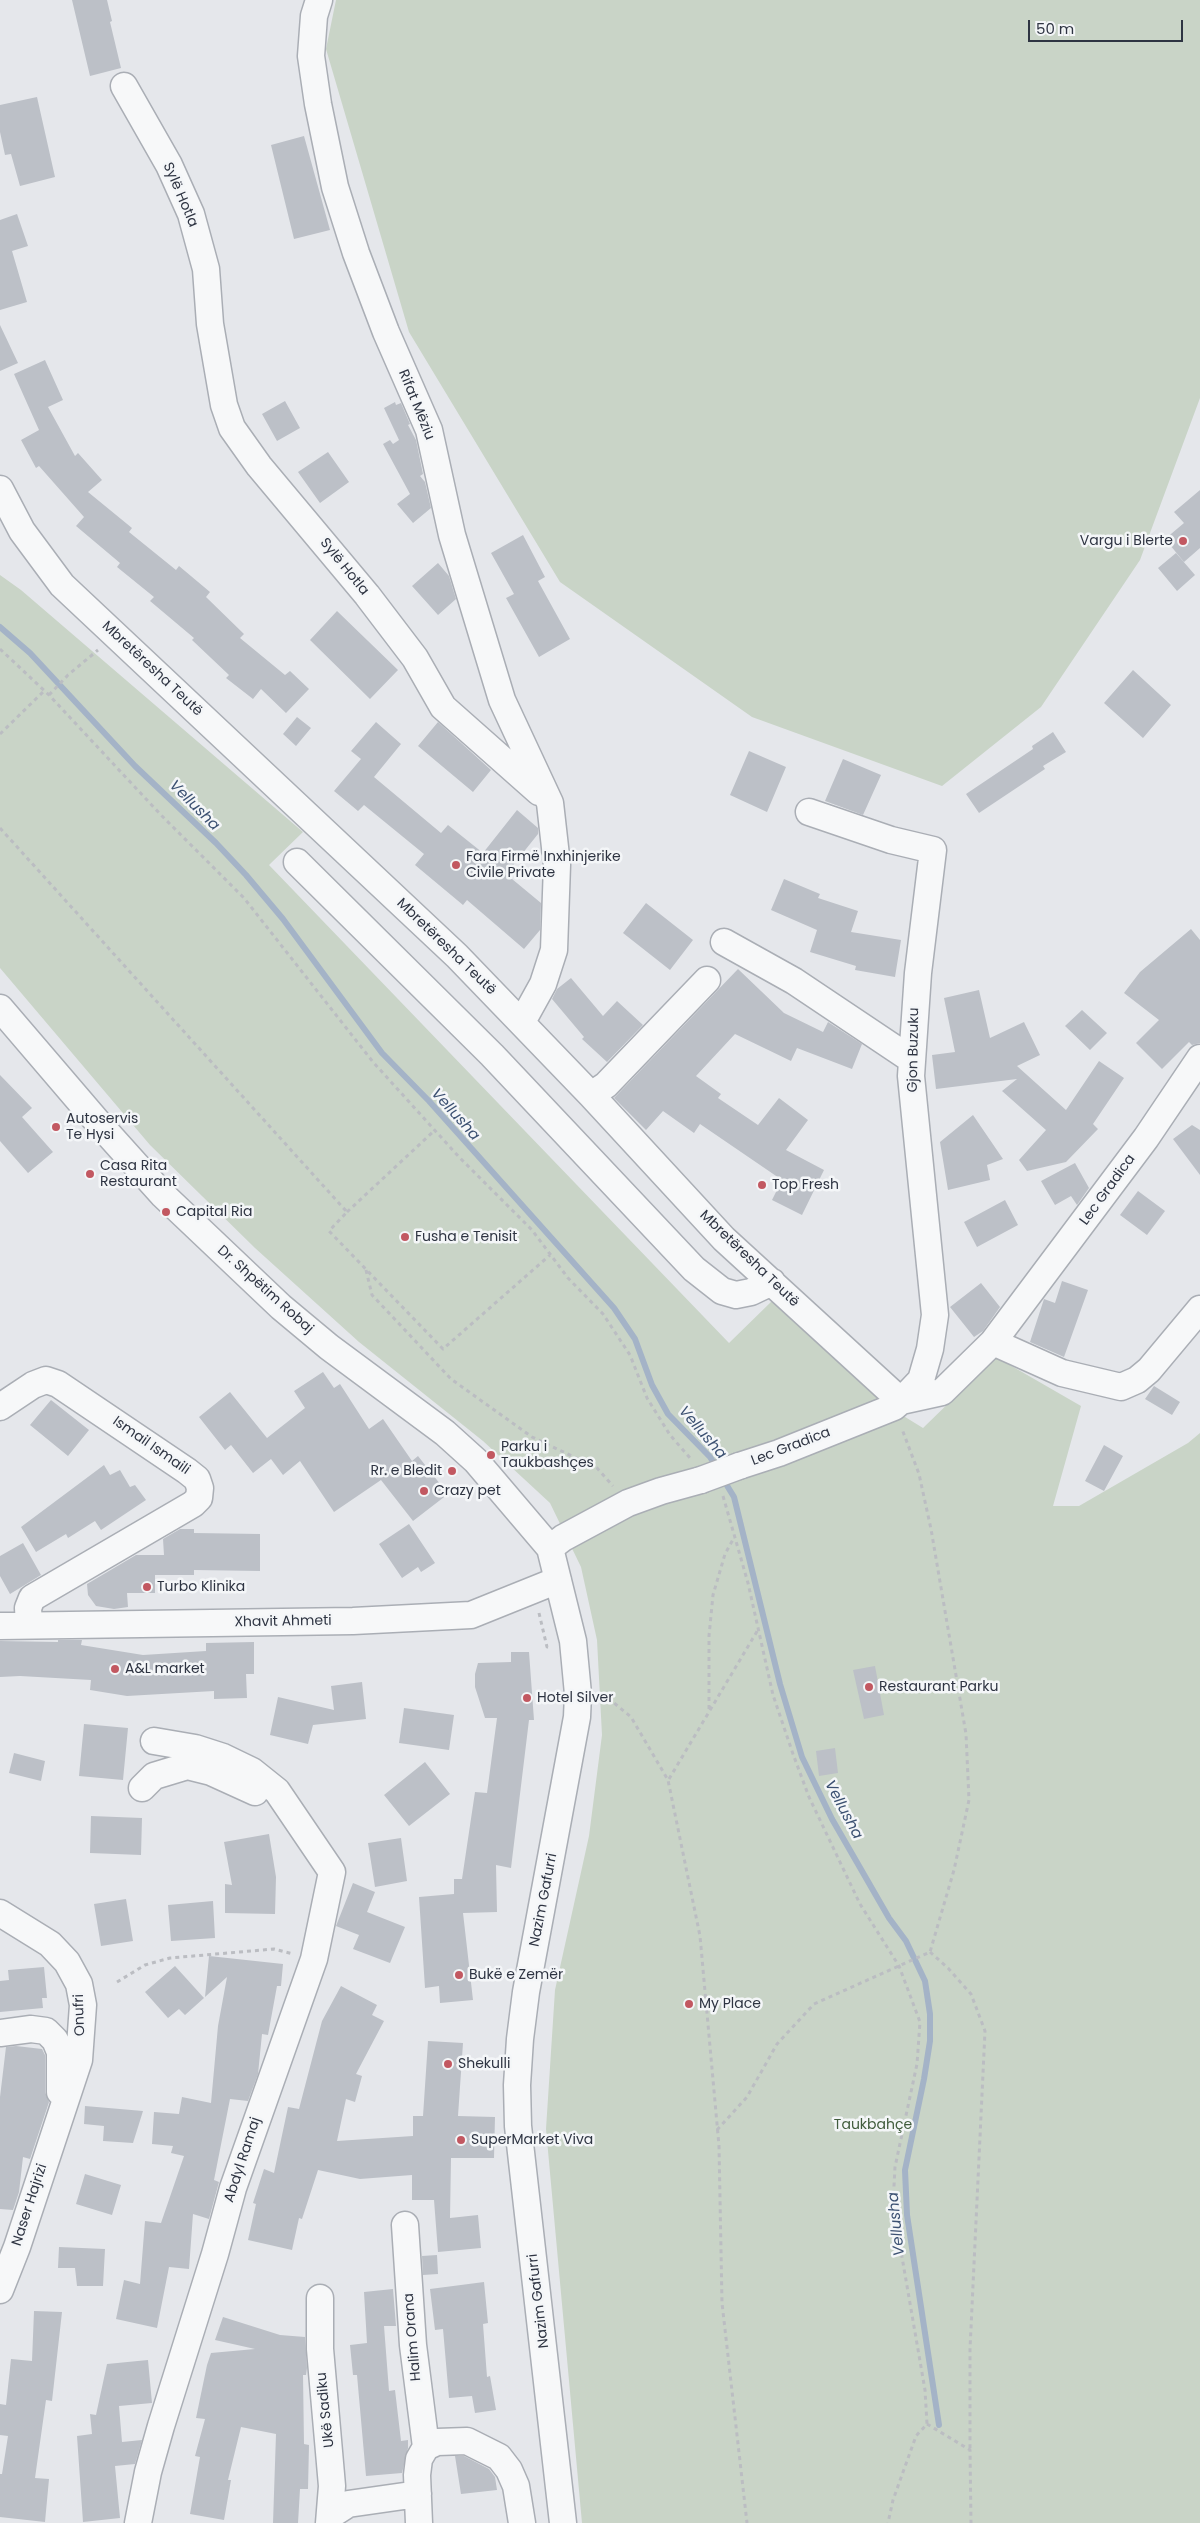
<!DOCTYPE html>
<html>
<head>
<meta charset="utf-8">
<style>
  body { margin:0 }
  #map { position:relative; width:1200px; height:2523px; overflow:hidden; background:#e5e7eb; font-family:Poppins,sans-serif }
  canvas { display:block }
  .scale { position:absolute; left:1028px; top:20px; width:155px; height:22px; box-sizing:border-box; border:2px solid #2e3442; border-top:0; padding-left:6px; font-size:15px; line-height:18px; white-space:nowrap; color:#2e3442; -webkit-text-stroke:4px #f4f6f8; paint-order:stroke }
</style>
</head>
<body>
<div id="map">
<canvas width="1200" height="2523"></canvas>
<div class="scale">50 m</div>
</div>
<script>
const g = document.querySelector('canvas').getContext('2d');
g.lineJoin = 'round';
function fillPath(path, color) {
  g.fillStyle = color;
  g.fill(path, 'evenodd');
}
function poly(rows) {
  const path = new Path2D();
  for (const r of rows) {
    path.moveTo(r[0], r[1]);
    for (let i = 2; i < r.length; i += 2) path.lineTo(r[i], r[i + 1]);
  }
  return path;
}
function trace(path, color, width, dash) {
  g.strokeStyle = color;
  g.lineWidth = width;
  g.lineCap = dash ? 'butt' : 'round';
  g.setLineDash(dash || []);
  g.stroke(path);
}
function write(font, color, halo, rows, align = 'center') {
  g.font = font + ' Poppins,sans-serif';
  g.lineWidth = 5;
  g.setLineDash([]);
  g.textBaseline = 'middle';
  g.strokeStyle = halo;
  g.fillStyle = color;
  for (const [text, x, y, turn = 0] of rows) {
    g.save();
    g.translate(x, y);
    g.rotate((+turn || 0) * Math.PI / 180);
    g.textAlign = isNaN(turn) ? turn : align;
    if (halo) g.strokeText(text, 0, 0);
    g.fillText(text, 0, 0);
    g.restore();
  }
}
fillPath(poly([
  [336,0,1200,0,1200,398,1140,560,1041,707,942,786,752,717,560,582,409,332,326,49],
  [0,575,21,590,303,832,269,865,729,1343,772,1301,897,1412,923,1428,996,1357,1081,1406,1053,1506,1079,1506,1188,1443,1200,1433,1200,2523,582,2523,546,2129,555,1990,589,1836,602,1735,597,1640,581,1567,550,1503,483,1441,359,1342,255,1248,150,1145,0,968]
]), '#c9d4c7');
trace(poly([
  [0,627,30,653,135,766,216,843,246,875,283,919,382,1053,429,1101,614,1308,635,1339,652,1385,668,1414,710,1457,717,1468],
  [723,1479,734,1497,780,1684,802,1757,832,1819,889,1918,906,1941,925,1981,930,2014,930,2041,924,2079,905,2170,907,2215,939,2425]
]), '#a4b3c7', 6);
fillPath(poly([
  [72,0,107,0,112,21,110,22,121,68,90,76],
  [37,97,55,177,20,186,11,154,5,155,0,132,0,105],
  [304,136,330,230,294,239,271,145],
  [17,214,28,246,12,251,27,302,0,310,0,220],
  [0,325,18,363,0,371],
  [45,360,63,400,48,407,75,456,78,453,102,480,88,492,132,528,129,532,176,570,179,566,210,592,206,597,244,634,240,638,285,675,290,671,309,689,286,713,261,689,253,699,226,678,229,675,192,640,194,638,150,601,154,597,117,567,120,563,76,526,84,517,39,466,36,468,21,440,39,430,14,374],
  [285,401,300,428,277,441,262,414],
  [395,402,396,405,401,403,410,424,408,425,416,440,423,474,420,476,425,482,431,508,413,523,397,504,410,494,383,444,390,440,393,444,399,440,384,408],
  [328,452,349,482,320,503,298,472],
  [1200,490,1200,548,1184,562,1165,539,1184,523,1174,512],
  [523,535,545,577,538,581,570,639,539,657,506,598,514,594,491,553],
  [1176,553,1195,575,1177,591,1158,568],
  [438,563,449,576,456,599,438,615,412,586],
  [337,611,398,670,370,699,310,640],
  [1133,670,1171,705,1143,738,1104,703],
  [297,717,311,728,296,746,283,734],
  [376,722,401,744,374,777,441,833,448,825,483,853,517,810,538,828,538,834,506,874,541,903,540,930,524,949,467,900,463,905,415,865,424,854,364,805,358,811,334,791,361,759,351,751],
  [438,722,491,770,473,792,418,746],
  [1053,732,1066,752,1043,766,1045,769,979,813,966,794,1033,749,1032,746],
  [749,751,786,767,767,812,730,795],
  [843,759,881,775,863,815,825,801],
  [784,879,820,894,818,898,858,911,851,932,901,940,895,977,855,970,856,966,810,952,817,930,771,910],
  [646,903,693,940,670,970,623,933],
  [1191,929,1200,940,1200,1043,1192,1045,1189,1042,1162,1069,1136,1043,1159,1020,1124,993,1140,972],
  [738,969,784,1013,823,1032,828,1022,862,1044,852,1069,797,1048,791,1061,735,1034,696,1076,721,1094,718,1098,758,1125,779,1098,808,1120,786,1150,824,1170,802,1215,772,1200,782,1180,700,1124,694,1133,663,1111,646,1130,614,1098],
  [571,978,603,1016,617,1001,643,1025,607,1062,582,1039,584,1037,552,999,557,989],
  [979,990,990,1038,1024,1022,1040,1055,1017,1066,1066,1110,1099,1061,1124,1078,1093,1124,1098,1129,1066,1162,1027,1171,1019,1160,1046,1130,1002,1091,1017,1079,936,1089,932,1055,955,1052,944,998],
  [1082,1010,1107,1033,1090,1050,1065,1026],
  [0,1075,32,1108,22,1117,53,1152,28,1173,0,1141],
  [973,1115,1003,1159,987,1165,990,1180,948,1190,940,1142],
  [1192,1125,1200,1130,1200,1175,1173,1139],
  [1075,1163,1089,1188,1077,1205,1071,1196,1055,1205,1041,1181],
  [1138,1191,1165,1211,1147,1235,1120,1215],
  [1005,1200,1018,1225,977,1247,964,1222],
  [1062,1281,1088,1290,1064,1357,1030,1342,1044,1299,1055,1303],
  [981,1283,1000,1307,983,1331,974,1337,950,1307],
  [323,1372,334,1388,340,1384,369,1429,383,1419,412,1461,418,1456,448,1494,413,1521,381,1480,334,1512,300,1461,283,1475,271,1459,253,1473,231,1445,225,1450,199,1417,230,1392,267,1438,305,1408,294,1391],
  [1154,1386,1180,1402,1172,1415,1145,1399],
  [51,1400,89,1430,68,1456,30,1425],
  [1104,1445,1123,1456,1104,1491,1085,1481],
  [104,1465,110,1475,120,1470,130,1487,135,1485,146,1500,101,1530,95,1521,68,1538,66,1534,36,1552,21,1527],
  [409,1524,435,1563,421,1572,418,1567,402,1578,379,1544],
  [180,1529,194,1529,194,1533,260,1534,260,1571,194,1570,194,1575,155,1575,155,1593,127,1593,128,1607,114,1609,96,1606,88,1595,87,1584,136,1555,164,1555,163,1539],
  [23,1543,41,1575,10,1594,0,1576,0,1556],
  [58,1640,82,1640,81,1645,143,1655,206,1651,206,1643,254,1642,254,1674,246,1674,247,1698,214,1699,214,1691,127,1696,90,1690,91,1680,20,1676,0,1677,0,1641,58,1642],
  [511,1652,529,1652,534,1720,529,1720,511,1868,496,1865,497,1912,463,1913,473,2000,440,2003,439,1986,425,1988,419,1897,454,1894,454,1879,462,1879,475,1792,487,1793,497,1718,485,1718,475,1687,475,1674,478,1663,511,1662],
  [875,1666,884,1715,864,1719,853,1670],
  [362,1682,366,1719,313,1725,308,1744,270,1735,278,1697,334,1710,331,1686],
  [404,1708,454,1715,449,1750,399,1743],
  [84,1724,128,1728,123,1780,79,1776],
  [835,1748,838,1773,819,1776,816,1751],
  [14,1753,45,1761,41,1781,9,1773],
  [425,1762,450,1794,409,1826,384,1795],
  [91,1816,142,1818,141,1855,90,1853],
  [269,1834,276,1877,275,1914,225,1913,225,1884,232,1885,224,1842],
  [401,1838,407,1881,375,1887,368,1843],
  [353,1883,375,1892,367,1912,405,1927,390,1963,353,1949,359,1935,336,1926],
  [126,1899,133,1941,101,1946,94,1904],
  [213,1901,215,1938,171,1941,168,1905],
  [209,1956,283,1964,281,1986,277,1986,268,2035,262,2034,258,2074,248,2101,230,2099,214,2180,219,2182,209,2219,193,2214,189,2269,169,2267,157,2328,116,2319,124,2280,140,2284,145,2221,161,2223,184,2156,171,2153,173,2146,152,2144,154,2112,179,2114,182,2097,211,2103,218,2026,227,1977,205,1997],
  [175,1966,204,1998,185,2015,179,2009,168,2018,145,1992],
  [44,1967,47,1998,42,1998,43,2008,0,2012,0,1981,9,1980,8,1970],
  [341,1986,377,2005,372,2015,384,2021,356,2074,362,2076,355,2102,346,2099,337,2141,413,2136,413,2116,423,2116,428,2041,463,2043,458,2116,495,2117,494,2158,451,2158,450,2218,478,2215,481,2248,438,2252,434,2200,412,2200,412,2175,360,2179,318,2170,302,2219,299,2218,292,2250,248,2240,256,2204,253,2203,264,2169,274,2173,288,2107,299,2109,322,2021],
  [16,2046,42,2049,45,2055,45,2092,49,2102,30,2159,23,2157,19,2192,13,2210,0,2209,0,2097,6,2047],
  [85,2106,143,2111,133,2143,103,2141,104,2126,84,2124],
  [85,2174,121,2185,112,2215,76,2204],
  [59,2247,105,2249,103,2286,77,2286,75,2268,58,2268],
  [437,2255,438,2274,423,2275,422,2256],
  [484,2282,488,2323,483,2324,487,2377,490,2376,496,2410,475,2413,472,2396,449,2398,443,2329,435,2330,430,2289],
  [393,2289,396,2326,384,2326,389,2391,395,2390,401,2441,408,2440,408,2448,402,2473,366,2476,357,2375,353,2375,350,2345,367,2343,364,2292],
  [34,2311,62,2312,52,2401,46,2400,35,2478,49,2479,45,2522,0,2517,0,2474,2,2474,8,2436,0,2435,0,2404,6,2405,11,2359,32,2361],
  [223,2317,280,2335,305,2337,307,2368,306,2375,303,2375,304,2444,309,2445,308,2489,300,2489,298,2523,273,2523,276,2434,241,2427,228,2480,231,2480,224,2520,190,2514,200,2457,195,2456,205,2419,196,2418,207,2365,211,2353,255,2349,215,2340],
  [148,2360,152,2403,119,2406,122,2442,142,2440,135,2464,115,2466,120,2518,83,2522,77,2436,92,2434,90,2414,96,2415,107,2364],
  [455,2456,464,2456,489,2469,495,2477,497,2490,461,2494]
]), '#bcc0c7');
const minor = poly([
  [319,0,314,16,311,56,318,104,335,187,356,253,386,332,429,430,452,535,502,700,550,803,557,865,554,950,543,984,522,1022],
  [124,86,169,165,191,214,206,269,210,324,224,405,232,428,259,466,367,595,415,658,443,707,539,792],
  [0,489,22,531,62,585,457,956,591,1095,724,1239,901,1401,921,1380,930,1349,935,1315,911,1076,918,973,933,850,891,840,809,812],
  [297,862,492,1055,694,1269,722,1291,736,1295,751,1292,772,1282],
  [724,942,794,981,912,1060],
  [0,1008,101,1126,163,1195,281,1307,329,1347,445,1433,476,1461,550,1548,573,1641,578,1694,577,1717,526,1992,520,2039,517,2085,518,2126,563,2523],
  [591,1095,606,1085,707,980],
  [993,1342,1062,1373,1121,1387,1137,1380,1149,1370,1200,1309],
  [0,1407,33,1385,46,1380,58,1384,187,1471,197,1479,200,1488,199,1498,193,1504,32,1598,28,1608,29,1625],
  [739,1466,779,1453,894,1407,901,1401,942,1392,993,1342,1146,1138,1200,1058],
  [550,1548,563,1538,628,1503,661,1491,701,1480],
  [0,1626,353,1621,471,1615,558,1580],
  [142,1788,154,1776,187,1766,211,1772,255,1792],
  [0,1913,50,1944,67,1962,79,1984,83,2005,79,2060,17,2247,0,2290],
  [0,2033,31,2029,46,2031,55,2040,60,2052,60,2092],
  [405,2225,413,2345,426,2447,419,2459,417,2475,419,2523],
  [320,2298,320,2349,332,2486,329,2523],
  [426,2447,437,2442,467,2441,499,2457,509,2470,516,2486,522,2523],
  [331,2515,348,2504,418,2494],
  [138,2523,148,2472,161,2426,215,2254,233,2188,314,1959,332,1872,277,1791,252,1771,223,1757,195,1748,154,1741]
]);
trace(minor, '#aaaeb5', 29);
trace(poly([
  [0,649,49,695,161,815,244,898,373,1062,459,1157,532,1230,568,1278,603,1314,630,1355,647,1398,670,1435,691,1459],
  [49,695,68,675,98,650],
  [0,734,44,691],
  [0,828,347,1212,329,1231,443,1349,550,1255],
  [347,1212,435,1130],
  [366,1270,372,1295,451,1379,532,1437,597,1468,613,1486],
  [723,1496,748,1583,773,1695,793,1754,809,1797,860,1904,899,1966,920,2022,917,2064,895,2167,893,2205,925,2390,927,2424,916,2436,893,2500,888,2523],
  [539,1613,547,1647,550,1647],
  [602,1693,631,1717,668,1780,700,1936,719,2146,722,2303,747,2523],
  [709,1709,709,1636,713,1595,725,1554,735,1536],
  [669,1779,759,1628],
  [930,1952,948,1968,971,1994,985,2031,970,2349,970,2450],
  [117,1982,145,1965,170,1958,274,1949,293,1954],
  [717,2130,747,2097,777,2044,814,2004,930,1952,954,1870,969,1800,966,1734,931,1529,919,1474,902,1429],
  [927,2424,970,2450,971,2523]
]), '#bbbdc2', 3, [4, 4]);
trace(minor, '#f7f8f9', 26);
const minorBridge = poly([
  [701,1480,739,1466]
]);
trace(minorBridge, '#aaaeb5', 29, []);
trace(minorBridge, '#f7f8f9', 26);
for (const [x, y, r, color] of [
  [1183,541,5,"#c25861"],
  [456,865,5,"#c25861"],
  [56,1127,5,"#c25861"],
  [90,1174,5,"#c25861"],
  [762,1185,5,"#c25861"],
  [166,1212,5,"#c25861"],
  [405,1237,5,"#c25861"],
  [491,1455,5,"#c25861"],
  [452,1471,5,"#c25861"],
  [424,1491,5,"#c25861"],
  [147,1587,5,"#c25861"],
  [115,1669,5,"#c25861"],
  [869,1687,5,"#c25861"],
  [527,1698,5,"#c25861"],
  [459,1975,5,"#c25861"],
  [689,2004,5,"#c25861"],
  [448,2064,5,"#c25861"],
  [461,2140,5,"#c25861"]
]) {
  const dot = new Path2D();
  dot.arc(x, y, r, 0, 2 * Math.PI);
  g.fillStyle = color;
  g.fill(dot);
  trace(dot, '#f4f6f8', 2);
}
write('14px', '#2e3442', '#f4f6f8', [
  ["Sylë Hotla",180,195,67],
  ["Rifat Mëziu",416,405,68],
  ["Sylë Hotla",344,567,51],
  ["Mbretëresha Teutë",152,669,43],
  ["Mbretëresha Teutë",446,947,44],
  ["Gjon Buzuku",914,1050,-89],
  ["Lec Gradica",1108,1190,-54],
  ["Mbretëresha Teutë",749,1259,44],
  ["Dr. Shpëtim Robaj",265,1290,42],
  ["Ismail Ismaili",151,1446,35],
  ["Lec Gradica",791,1447,-21],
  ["Xhavit Ahmeti",283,1622,-1],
  ["Nazim Gafurri",544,1900,-79],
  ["Onufri",80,2015,-92],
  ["Abdyl Ramaj",243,2160,-72],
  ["Naser Hajrizi",30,2205,-72],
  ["Nazim Gafurri",539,2301,-97],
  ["Halim Orana",413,2337,-95],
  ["Ukë Sadiku",326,2410,-96]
]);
write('14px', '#2e3442', '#f4f6f8', [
  ["Vargu i Blerte",1173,541,"right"],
  ["Fara Firmë Inxhinjerike",466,857],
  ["Civile Private",466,873],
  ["Autoservis",66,1119],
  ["Te Hysi",66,1135],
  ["Casa Rita",100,1166],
  ["Restaurant",100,1182],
  ["Top Fresh",772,1185],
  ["Capital Ria",176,1212],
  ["Fusha e Tenisit",415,1237],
  ["Parku i",501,1447],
  ["Taukbashçes",501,1463],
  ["Rr. e Bledit",442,1471,"right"],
  ["Crazy pet",434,1491],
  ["Turbo Klinika",157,1587],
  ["A&L market",125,1669],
  ["Restaurant Parku",879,1687],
  ["Hotel Silver",537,1698],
  ["Bukë e Zemër",469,1975],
  ["My Place",699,2004],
  ["Shekulli",458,2064],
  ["SuperMarket Viva",471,2140]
], 'left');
write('14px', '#405c3c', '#f4f6f8', [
  ["Taukbahçe",873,2125]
]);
write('italic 15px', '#3c5172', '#f4f6f8', [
  ["Vellusha",194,806,45],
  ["Vellusha",455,1115,48],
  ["Vellusha",702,1433,49],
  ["Vellusha",843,1810,62],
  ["Vellusha",897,2224,-96]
]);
</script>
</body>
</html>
